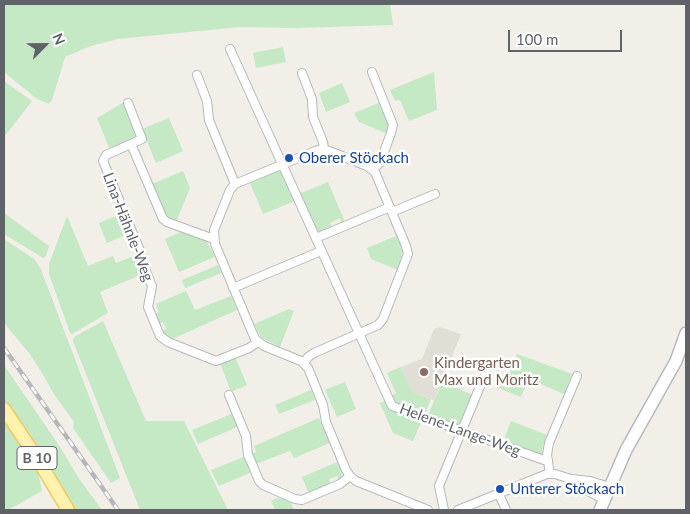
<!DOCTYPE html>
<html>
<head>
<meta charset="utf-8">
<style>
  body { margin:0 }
  #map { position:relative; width:690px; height:514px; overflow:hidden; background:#f1efe8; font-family:Lato,sans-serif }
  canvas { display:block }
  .frame { position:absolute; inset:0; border:5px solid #5f6368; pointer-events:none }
  .north { position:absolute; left:20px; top:20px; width:50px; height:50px; -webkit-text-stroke:4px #fff; paint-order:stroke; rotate:67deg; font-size:14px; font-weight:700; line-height:20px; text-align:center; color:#5f6368 }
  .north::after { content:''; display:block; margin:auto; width:18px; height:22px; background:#5f6368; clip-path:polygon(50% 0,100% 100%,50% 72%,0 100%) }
  .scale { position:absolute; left:508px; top:30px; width:114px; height:22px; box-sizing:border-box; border:2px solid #5f6368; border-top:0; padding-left:6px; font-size:15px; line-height:18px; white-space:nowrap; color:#5f6368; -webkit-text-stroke:4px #fff; paint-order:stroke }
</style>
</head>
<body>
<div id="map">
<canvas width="690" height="514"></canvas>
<div class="frame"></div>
<div class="north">N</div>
<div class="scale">100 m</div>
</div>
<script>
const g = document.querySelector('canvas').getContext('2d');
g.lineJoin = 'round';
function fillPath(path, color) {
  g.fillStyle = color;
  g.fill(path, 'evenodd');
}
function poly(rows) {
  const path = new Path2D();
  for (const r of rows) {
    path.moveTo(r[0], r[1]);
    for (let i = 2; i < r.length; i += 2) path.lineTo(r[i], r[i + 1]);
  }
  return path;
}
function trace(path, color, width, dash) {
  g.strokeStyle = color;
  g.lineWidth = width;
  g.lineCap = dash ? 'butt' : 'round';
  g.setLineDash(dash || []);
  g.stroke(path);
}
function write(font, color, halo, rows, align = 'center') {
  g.font = font + ' Lato,sans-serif';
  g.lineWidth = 5;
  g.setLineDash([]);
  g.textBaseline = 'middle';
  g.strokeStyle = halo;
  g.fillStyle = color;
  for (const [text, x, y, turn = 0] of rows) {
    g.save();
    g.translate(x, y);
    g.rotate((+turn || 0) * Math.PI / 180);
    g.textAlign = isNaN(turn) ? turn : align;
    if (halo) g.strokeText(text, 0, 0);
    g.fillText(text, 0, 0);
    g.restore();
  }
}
fillPath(poly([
  [440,327,461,334,434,400,412,392,401,367,422,359,434,329]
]), '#e1ded6');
fillPath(poly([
  [4,4,390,4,393,25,294,28,240,27,118,39,91,46,65,57,52,100,49,104,37,99,4,72],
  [283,47,286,62,256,68,253,53],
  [434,72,437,110,409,121,400,100,395,101,390,90],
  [4,81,32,101,4,137],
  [342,83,350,102,326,112,319,93],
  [124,102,138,138,110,150,97,118],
  [381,102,390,122,388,134,359,122,354,113],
  [169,118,183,151,156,163,142,129],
  [281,170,295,201,263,214,250,183],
  [183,171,190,188,176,222,169,219,164,213,152,184],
  [328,182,345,222,342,224,340,218,330,223,332,228,317,234,299,194],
  [4,213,49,246,46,256,43,258,4,234],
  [121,214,130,233,107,243,99,223],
  [67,216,88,266,113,256,116,263,136,255,143,274,100,292,108,313,72,334,70,333,49,274,49,264],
  [183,231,207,242,215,257,179,272,165,239],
  [396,236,402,249,402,258,398,270,371,259,367,248],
  [4,239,34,259,40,267,120,478,111,483,73,428,74,422,53,393,44,376,29,353,4,323],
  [218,265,221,273,185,288,182,280],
  [186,291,195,310,231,296,237,310,170,340,166,337,161,332,166,329,163,322,158,324,154,314,159,312,156,304],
  [289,309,294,311,280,347,261,337,254,324],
  [103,321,146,421,184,421,228,510,140,510,73,341,74,337],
  [517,354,572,374,564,394,529,379,521,397,496,387,498,384,508,375],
  [235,357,247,385,231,392,220,363],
  [4,365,58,444,80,480,102,510,74,510,46,463,4,401],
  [401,367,412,392,431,399,425,414,394,403,391,396,396,393,387,373],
  [345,382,356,409,337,417,325,390],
  [442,382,473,395,460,426,428,415],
  [311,390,315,400,279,414,275,405],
  [385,401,389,409,422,420,413,441,393,433,380,403],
  [234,413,239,426,198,444,192,430],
  [4,417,37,468,42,491,8,510,4,510],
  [319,418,330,443,294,458,290,451,256,464,251,454,256,452,254,446],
  [511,421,547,435,543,445,542,455,503,442],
  [246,456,252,472,219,486,211,470],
  [337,462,342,473,340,481,337,476,329,479,331,484,309,494,302,477],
  [277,498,290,500,294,510,275,510,271,501]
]), '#c5e8c5');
const minor = poly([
  [230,49,392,406,544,460,548,460],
  [372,72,393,125,391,133,380,163,373,169],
  [302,73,312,99,313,117,323,142,324,149],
  [197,75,207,101,209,120,235,184],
  [128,103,142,139,131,144],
  [392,212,435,194],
  [316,238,390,207],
  [214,239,167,222,163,219,131,144,106,155,103,161,141,253,142,261,152,286,148,307,160,336,168,342,216,361,249,348,258,342],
  [233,288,321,251],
  [304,363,308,357,314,353,378,325,383,319,408,254,406,246,375,172,367,166,324,149,315,151,235,184,230,190,214,230,215,244,255,339,264,346,301,361,308,368,323,405,326,422,346,470,350,476,356,481,428,510],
  [229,395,246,436,248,455,253,466,259,481,263,485,295,499,302,500,340,484,350,476],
  [550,474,547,455,549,443,577,376],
  [573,480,586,490,605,500],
  [499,494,506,510],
  [444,510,439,486,488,367],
  [458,510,547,474,555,474,571,479,590,481,610,487]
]);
const secondary = poly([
  [600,510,626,450,676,361,686,333]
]);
const primary = poly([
  [4,409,37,458,68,510]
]);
trace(minor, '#b5b8bc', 10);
trace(secondary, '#b6babf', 14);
trace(primary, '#f2c960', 15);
trace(minor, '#fff', 8);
trace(secondary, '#fff', 11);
trace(primary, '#fff2af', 12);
const rail = poly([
  [4,348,118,510]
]);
trace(rail, '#b6b7b8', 4.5);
trace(rail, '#fff', 2.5, [8]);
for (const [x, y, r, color] of [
  [289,158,5,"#1a4fb4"],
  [424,372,5,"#8d6e63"],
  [500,489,5,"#1a4fb4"]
]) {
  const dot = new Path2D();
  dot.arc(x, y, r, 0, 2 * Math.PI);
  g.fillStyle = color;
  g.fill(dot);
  trace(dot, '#fff', 2);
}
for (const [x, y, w] of [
  [37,458,40]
]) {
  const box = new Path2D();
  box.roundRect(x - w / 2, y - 11.5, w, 23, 4);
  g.fillStyle = '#fff';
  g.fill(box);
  trace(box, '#5f6368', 1);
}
write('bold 14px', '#5f6368', null, [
  ["B 10",37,458]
]);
write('15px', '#164399', '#fff', [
  ["Oberer Stöckach",299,158],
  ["Unterer Stöckach",510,489]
], 'left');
write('15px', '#5f6368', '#fff', [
  ["Lina-Hähnle-Weg",128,227,69],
  ["Helene-Lange-Weg",460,430,20]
]);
write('15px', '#785e54', '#fff', [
  ["Kindergarten",434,363],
  ["Max und Moritz",434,380]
], 'left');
</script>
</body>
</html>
